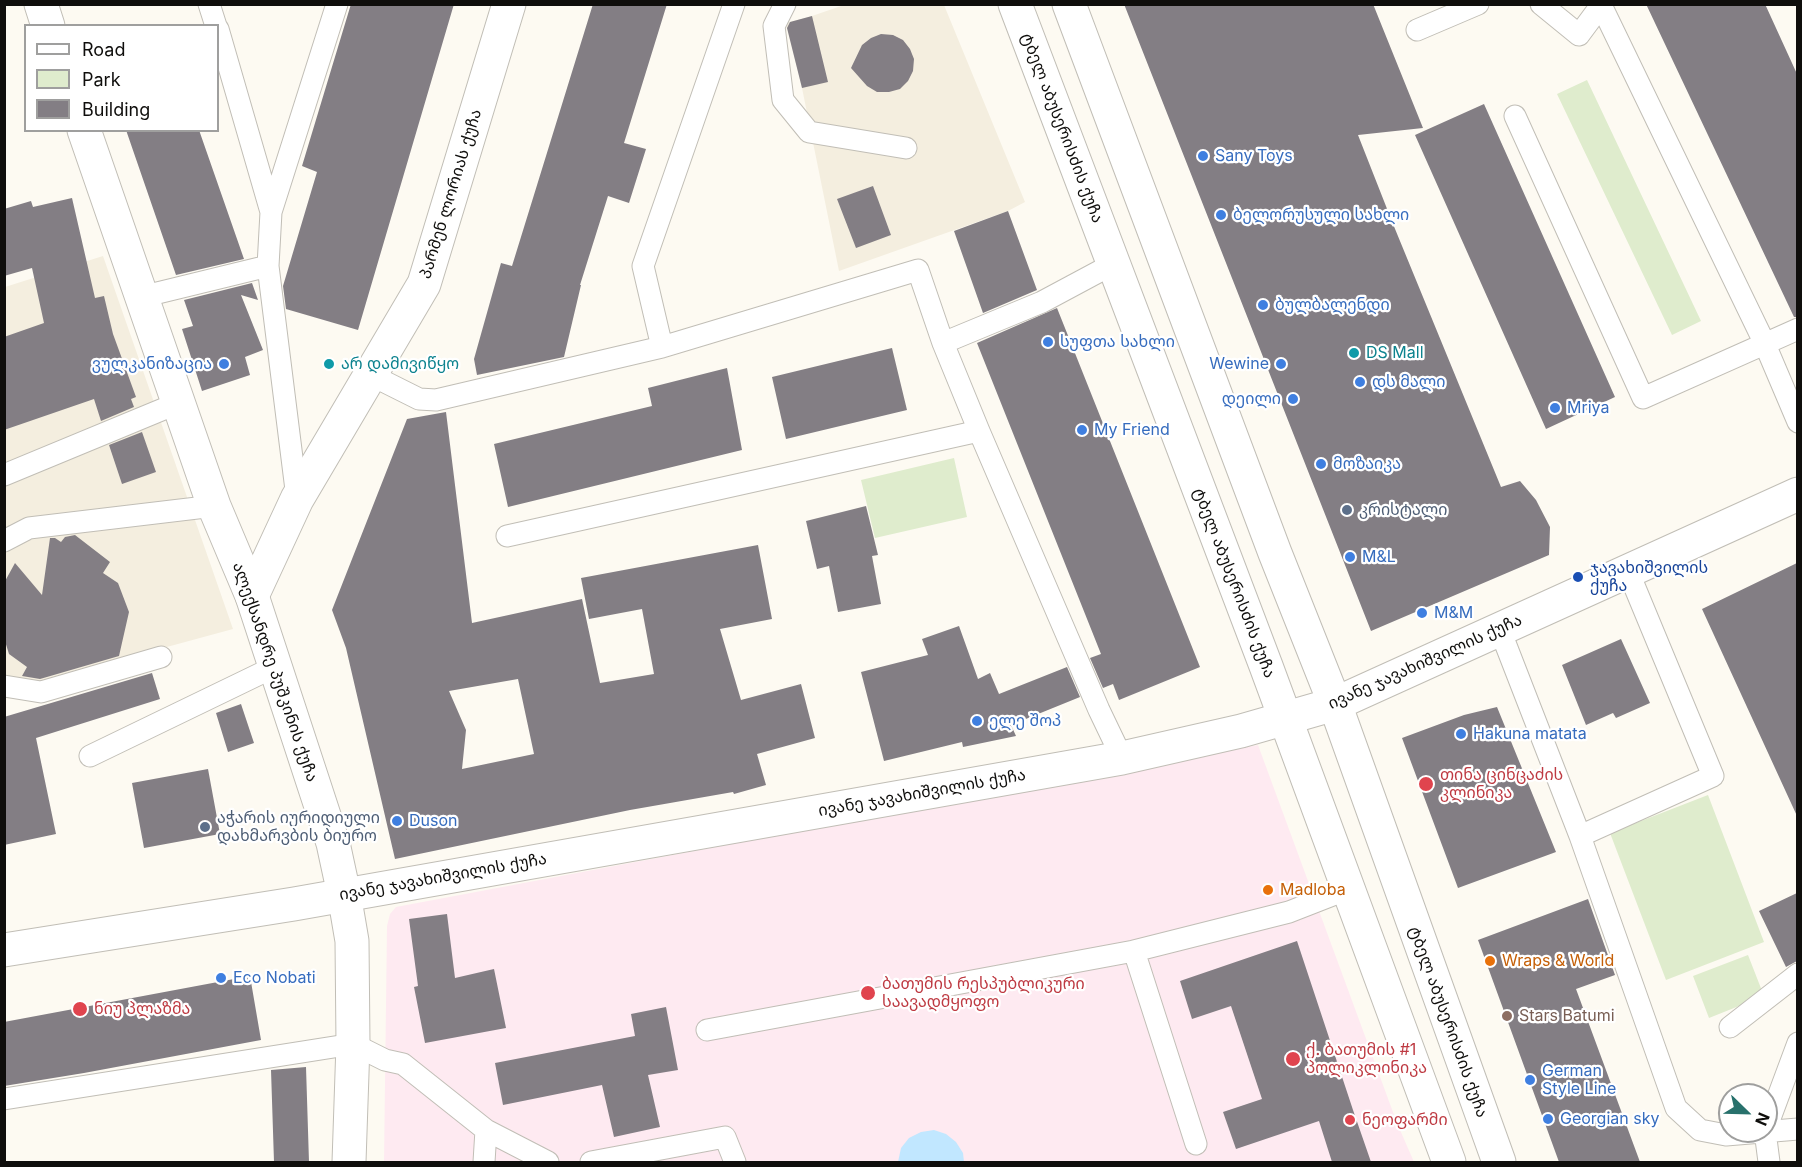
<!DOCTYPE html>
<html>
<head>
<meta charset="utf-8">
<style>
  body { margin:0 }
  #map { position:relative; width:1802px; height:1167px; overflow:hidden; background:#fdfaf2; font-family:Inter,sans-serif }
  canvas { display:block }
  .frame { position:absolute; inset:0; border:6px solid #0f0e0c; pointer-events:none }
  .legend { position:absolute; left:24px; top:24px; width:195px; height:108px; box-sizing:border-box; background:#fff; border:2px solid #9f9f9e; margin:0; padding:8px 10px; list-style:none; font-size:18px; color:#0f0e0c }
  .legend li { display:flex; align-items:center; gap:12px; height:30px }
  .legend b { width:30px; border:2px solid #9f9f9e }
  .north { position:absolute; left:1718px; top:1083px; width:60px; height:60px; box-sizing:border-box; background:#fff; border:2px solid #9f9f9e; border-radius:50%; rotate:113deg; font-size:16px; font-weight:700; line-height:24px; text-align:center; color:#0f0e0c }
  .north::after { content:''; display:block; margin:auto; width:21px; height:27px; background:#28716c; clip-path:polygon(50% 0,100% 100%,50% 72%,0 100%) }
</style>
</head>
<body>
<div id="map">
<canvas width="1802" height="1167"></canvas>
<div class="frame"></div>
<ul class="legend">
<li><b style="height:8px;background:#fff"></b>Road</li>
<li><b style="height:16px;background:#dfeccd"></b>Park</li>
<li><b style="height:16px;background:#837e84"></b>Building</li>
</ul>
<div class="north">N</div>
</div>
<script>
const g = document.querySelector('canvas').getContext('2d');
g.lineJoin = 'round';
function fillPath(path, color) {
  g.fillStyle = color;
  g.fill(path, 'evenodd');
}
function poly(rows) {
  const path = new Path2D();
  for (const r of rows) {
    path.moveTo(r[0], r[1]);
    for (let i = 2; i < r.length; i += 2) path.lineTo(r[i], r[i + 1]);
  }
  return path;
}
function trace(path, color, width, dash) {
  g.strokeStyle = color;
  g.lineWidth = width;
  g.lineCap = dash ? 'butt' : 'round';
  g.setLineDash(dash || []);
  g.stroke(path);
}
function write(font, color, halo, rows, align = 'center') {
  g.font = font + ' Inter,"Noto Sans Georgian",sans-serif';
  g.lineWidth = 4.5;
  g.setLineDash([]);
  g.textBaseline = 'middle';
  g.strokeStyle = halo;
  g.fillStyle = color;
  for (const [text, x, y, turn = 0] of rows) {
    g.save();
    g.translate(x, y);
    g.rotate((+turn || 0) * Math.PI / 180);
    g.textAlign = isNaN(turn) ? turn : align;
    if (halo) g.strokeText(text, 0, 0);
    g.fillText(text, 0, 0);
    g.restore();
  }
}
fillPath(poly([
  [844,5,944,5,1025,202,1008,211,839,271,802,88,786,23,812,16],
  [103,256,233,629,5,691,5,287]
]), '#f4eedf');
fillPath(poly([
  [1258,745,1397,1123,1414,1162,384,1162,387,926,390,914,396,907]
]), '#feeaf1');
fillPath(poly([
  [1587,80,1701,321,1672,335,1557,94],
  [954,458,967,517,875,538,861,480],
  [1708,795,1764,942,1666,980,1610,833],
  [1748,955,1764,996,1709,1018,1693,976]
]), '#dfeccd');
fillPath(poly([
  [934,1130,946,1134,956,1142,963,1153,964,1162,898,1162,901,1148,909,1138,921,1132]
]), '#c1e7ff');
fillPath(poly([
  [351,4,454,4,358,330,286,309,283,286,317,172,302,166],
  [593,4,667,4,624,143,646,149,629,203,608,196,580,285,581,285,564,357,477,375,474,359,501,263,512,266],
  [1124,4,1373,4,1423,128,1358,135,1393,224,1501,487,1520,481,1536,500,1550,527,1549,555,1371,631],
  [1646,4,1765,4,1797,74,1797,317,1794,317],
  [812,16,828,82,802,88,787,28,790,22],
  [881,34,893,35,903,40,910,49,914,59,913,71,908,81,900,89,889,92,877,92,867,86,851,68,862,45,871,38],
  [1484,104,1615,397,1546,429,1415,135],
  [126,130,199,130,244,259,176,275],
  [873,186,891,235,856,248,837,199],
  [72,198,95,298,104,296,113,334,136,397,131,399,134,407,101,421,94,399,4,430,4,337,44,323,32,268,4,276,4,209,31,201,33,207],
  [1008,211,1037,290,983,313,954,231],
  [252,283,258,300,241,295,263,350,245,357,250,375,202,391,182,329,193,326,184,300],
  [1057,308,1200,667,1119,700,1113,684,1103,688,1090,658,1101,654,977,343],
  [892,348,907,410,786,439,772,377],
  [727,368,742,450,508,507,494,444,652,406,648,388],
  [446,412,472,623,582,599,600,683,654,674,642,609,589,619,581,578,758,545,772,619,720,629,741,700,801,684,815,738,757,754,766,785,734,794,733,792,630,810,395,859,346,648,332,610,407,419],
  [518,679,534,754,462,769,466,730,449,691],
  [142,432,156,472,122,484,109,445],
  [866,506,878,555,872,556,881,604,838,612,829,566,817,569,806,521],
  [75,535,110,562,103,573,118,583,129,612,119,656,40,679,22,676,27,667,9,654,4,638,4,583,15,563,42,595,50,538,55,538,61,542,65,537],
  [1797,563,1797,816,1702,609],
  [959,626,978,679,990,673,999,694,1067,667,1080,697,1011,725,1016,736,963,747,962,742,884,761,861,672,928,655,922,639],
  [1621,639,1650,703,1616,718,1613,713,1586,725,1562,665],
  [152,673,160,699,36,738,56,834,4,845,4,717],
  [241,704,254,743,228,752,216,713],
  [1497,707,1556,852,1458,888,1402,738,1464,715],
  [208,769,220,834,144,848,132,783],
  [1797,893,1797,961,1786,967,1759,911],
  [1588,899,1615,975,1576,989,1640,1162,1559,1162,1478,940],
  [447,914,455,978,494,969,506,1028,425,1043,414,987,418,986,409,919],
  [1297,941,1353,1110,1371,1162,1332,1162,1319,1121,1236,1149,1223,1112,1262,1099,1231,1006,1192,1019,1180,981],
  [250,976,261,1040,84,1073,4,1086,4,1022],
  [666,1007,678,1070,648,1075,660,1127,614,1137,602,1085,503,1105,495,1063,635,1036,631,1014],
  [306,1067,309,1162,274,1162,271,1070]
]), '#837e84');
const lane = poly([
  [209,4,216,26],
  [734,4,643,266,662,347,918,270,943,343,979,431,1099,710,1122,758],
  [785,4,774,26,783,100,809,132,906,148],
  [1541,4,1579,35,1602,4],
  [1601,5,1764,342,1798,422],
  [218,29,271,212,268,266,297,498],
  [1417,30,1478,4],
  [1515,116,1643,398,1798,329],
  [271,212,337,4],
  [141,297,268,266],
  [943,343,1042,302,1113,264],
  [371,375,419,399,436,400,662,347],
  [4,475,178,403],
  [507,536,979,431],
  [4,541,29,528,214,506],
  [1500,630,1580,836,1713,776,1628,571],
  [4,686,41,692,161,657],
  [90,756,274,667],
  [1580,836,1676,1108,1700,1130,1726,1135,1798,1129],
  [1730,1027,1798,974],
  [707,1030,1134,951],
  [4,1099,353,1044,385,1060,403,1064,486,1130,548,1162],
  [1766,1129,1798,1043],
  [1765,1131,1769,1162],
  [1196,1144,1134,951,1289,912,1348,889],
  [484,1162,486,1130],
  [591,1162,725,1137,735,1162]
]);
const street = poly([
  [252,596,297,499,424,284,509,4],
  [4,950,294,904,1122,758,1241,731,1335,704]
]);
const secondary = poly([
  [41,4,48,26],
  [1015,4,1266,666,1449,1162],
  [1069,4,1275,553,1335,704,1499,1162],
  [84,130,214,506,252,596,333,843,344,894,352,941,353,1044,349,1162],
  [1335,704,1798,494]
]);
trace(lane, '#c1beb6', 23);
trace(street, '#c1beb6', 35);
trace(secondary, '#c1beb6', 35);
trace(lane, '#fff', 21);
trace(street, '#fff', 33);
trace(secondary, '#fff', 33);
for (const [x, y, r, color] of [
  [1203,156,6,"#3f7fe0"],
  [1221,215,6,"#3f7fe0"],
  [1263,305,6,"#3f7fe0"],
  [1048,342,6,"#3f7fe0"],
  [1354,353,6,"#0f9aa8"],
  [224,364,6,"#3f7fe0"],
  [329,364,6,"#0f9aa8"],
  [1281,364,6,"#3f7fe0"],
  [1360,382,6,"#3f7fe0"],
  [1293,399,6,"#3f7fe0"],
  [1555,408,6,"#3f7fe0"],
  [1082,430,6,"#3f7fe0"],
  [1321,464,6,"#3f7fe0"],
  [1347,510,6,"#5c6f8a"],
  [1350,557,6,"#3f7fe0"],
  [1578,577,6,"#1a4fb4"],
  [1422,613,6,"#3f7fe0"],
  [977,721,6,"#3f7fe0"],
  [1461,734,6,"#3f7fe0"],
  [1426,784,8,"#e0444e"],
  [397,821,6,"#3f7fe0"],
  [205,827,6,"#5c6f8a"],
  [1268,890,6,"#e8710a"],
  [1490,961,6,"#e8710a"],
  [221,978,6,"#3f7fe0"],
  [868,993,8,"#e0444e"],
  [80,1009,8,"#e0444e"],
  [1507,1016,6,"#8d6e63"],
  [1293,1059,8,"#e0444e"],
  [1530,1080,6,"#3f7fe0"],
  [1548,1119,6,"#3f7fe0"],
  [1350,1120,6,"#e0444e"]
]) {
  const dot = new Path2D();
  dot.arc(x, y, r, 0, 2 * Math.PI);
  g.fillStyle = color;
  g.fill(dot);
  trace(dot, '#fff', 2);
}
write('16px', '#0f0e0c', '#fff', [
  ["ტბელ აბუსერისძის ქუჩა",1062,128,69],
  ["პარმენ ლორიას ქუჩა",451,194,-73],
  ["ტბელ აბუსერისძის ქუჩა",1234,583,69],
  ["ივანე ჯავახიშვილის ქუჩა",1425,662,-24],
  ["ალექსანდრე პუშკინის ქუჩა",275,672,71],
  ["ივანე ჯავახიშვილის ქუჩა",922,793,-10],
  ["ივანე ჯავახიშვილის ქუჩა",443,877,-10],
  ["ტბელ აბუსერისძის ქუჩა",1448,1022,70]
]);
write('16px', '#366cbe', '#fff', [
  ["Sany Toys",1215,156],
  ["ბელორუსული სახლი",1233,215],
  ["ბულბალენდი",1275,305],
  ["სუფთა სახლი",1060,342],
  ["ვულკანიზაცია",212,364,"right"],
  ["Wewine",1269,364,"right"],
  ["დს მალი",1372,382],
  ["დეილი",1281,399,"right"],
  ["Mriya",1567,408],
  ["My Friend",1094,430],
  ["მოზაიკა",1333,464],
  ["M&L",1362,557],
  ["M&M",1434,613],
  ["ელე შოპ",989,721],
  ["Hakuna matata",1473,734],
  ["Duson",409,821],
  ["Eco Nobati",233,978],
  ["German",1542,1071],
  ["Style Line",1542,1089],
  ["Georgian sky",1560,1119]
], 'left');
write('16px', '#0d838f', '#fff', [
  ["DS Mall",1366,353],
  ["არ დამივიწყო",341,364]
], 'left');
write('16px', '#4e5e75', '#fff', [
  ["კრისტალი",1359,510],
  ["აჭარის იურიდიული",217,818],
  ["დახმარვბის ბიურო",217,836]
], 'left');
write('16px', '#164399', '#fff', [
  ["ჯავახიშვილის",1590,568],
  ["ქუჩა",1590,586]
], 'left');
write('16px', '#be3a42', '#fff', [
  ["თინა ცინცაძის",1440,775],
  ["კლინიკა",1440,793],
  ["ბათუმის რესპუბლიკური",882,984],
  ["საავადმყოფო",882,1002],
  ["ნიუ პლაზმა",94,1009],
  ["ქ. ბათუმის #1",1306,1050],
  ["პოლიკლინიკა",1306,1068],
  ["ნეოფარმი",1362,1120]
], 'left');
write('16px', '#c56008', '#fff', [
  ["Madloba",1280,890],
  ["Wraps & World",1502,961]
], 'left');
write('16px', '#785e54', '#fff', [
  ["Stars Batumi",1519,1016]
], 'left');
</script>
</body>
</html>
